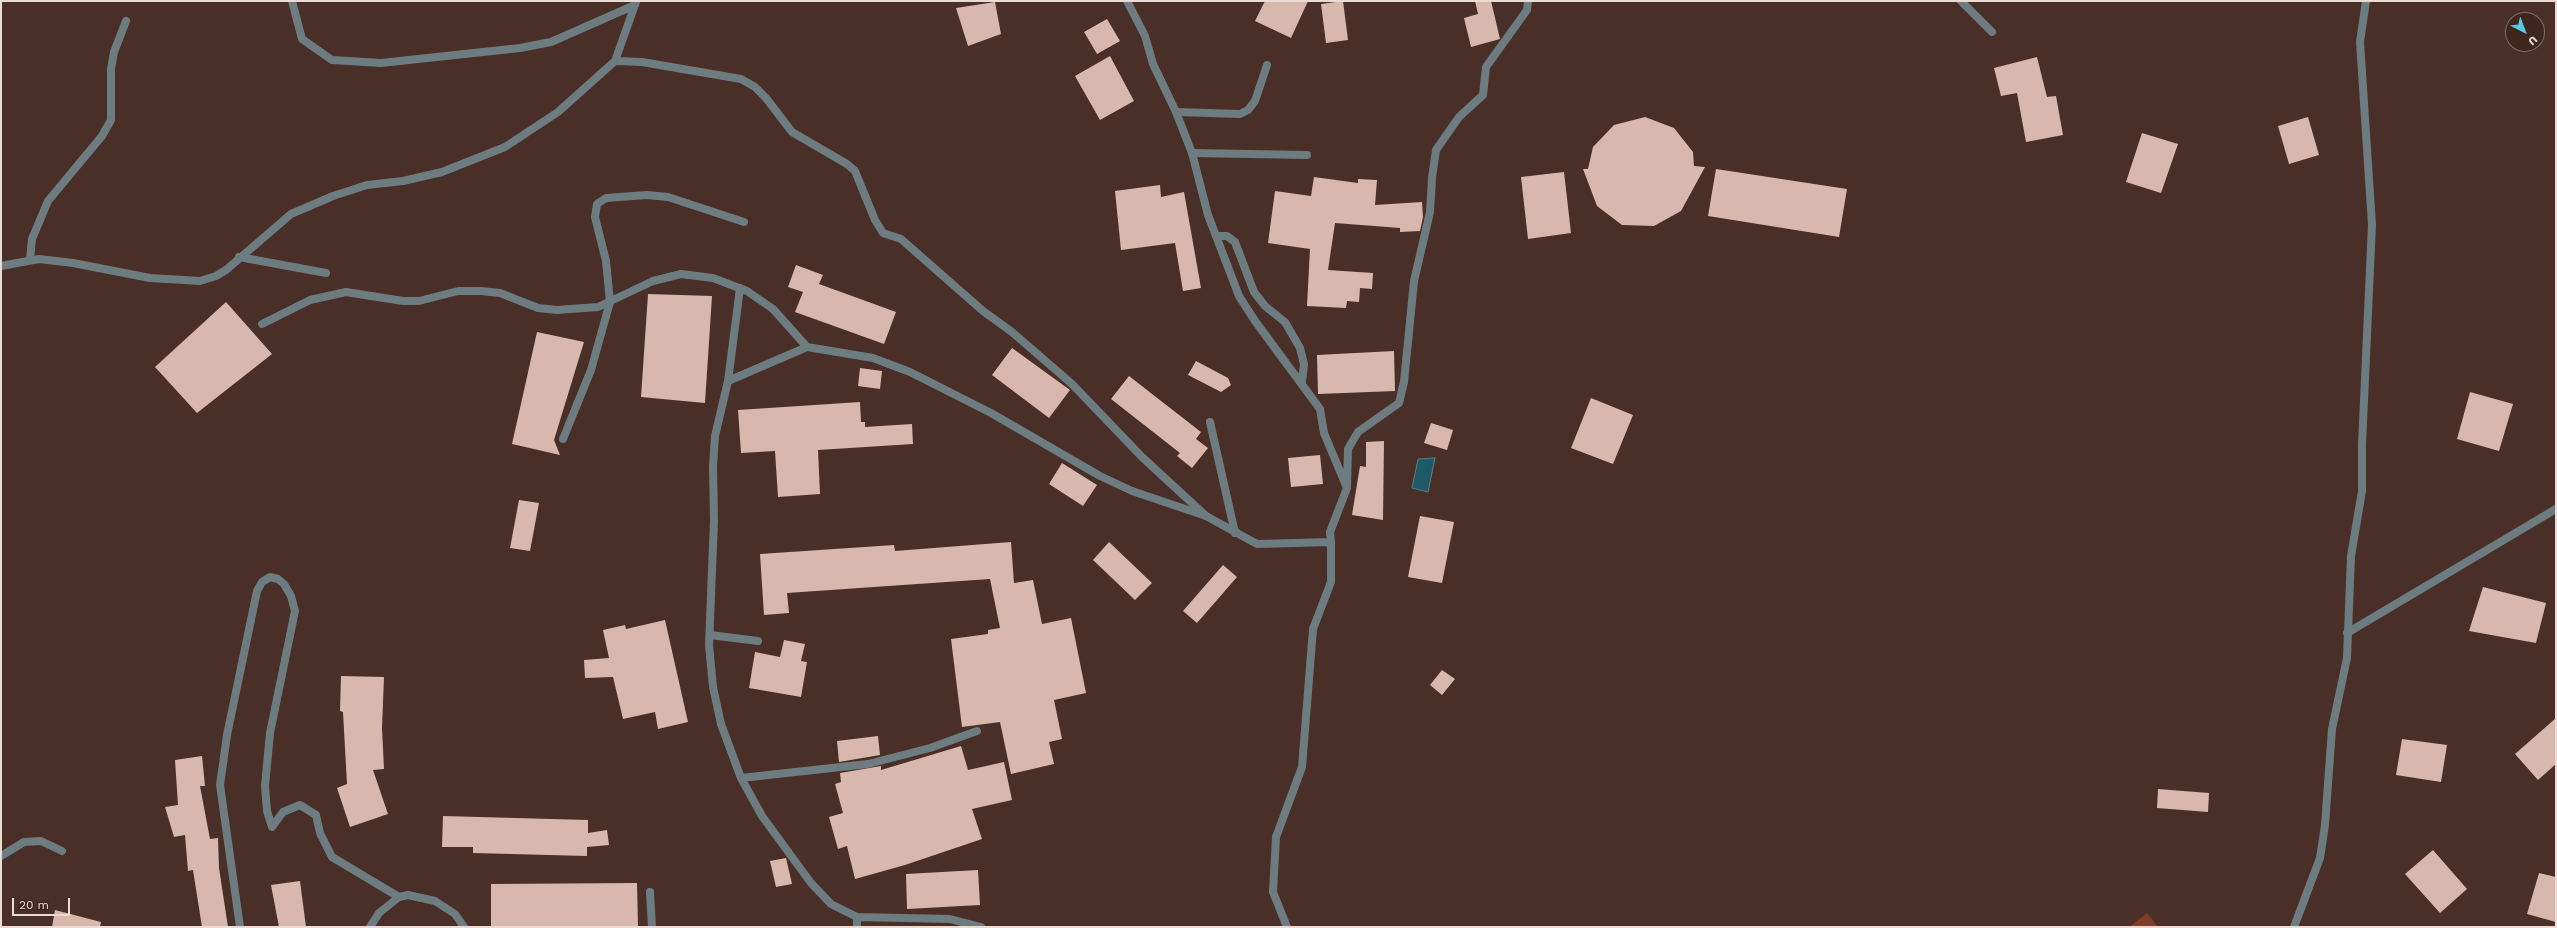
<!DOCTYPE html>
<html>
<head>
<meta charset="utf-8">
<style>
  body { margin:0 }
  #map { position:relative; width:2557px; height:928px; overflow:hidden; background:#492f27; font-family:"Work Sans",sans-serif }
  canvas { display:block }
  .frame { position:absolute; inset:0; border:2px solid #ebdbd5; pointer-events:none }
  .north { position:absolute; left:2505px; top:12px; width:40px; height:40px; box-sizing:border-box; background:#3e251d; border:1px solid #836e67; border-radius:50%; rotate:138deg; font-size:11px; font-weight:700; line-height:16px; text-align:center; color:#ebdbd5 }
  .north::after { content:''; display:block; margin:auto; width:14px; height:18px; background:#58c9e3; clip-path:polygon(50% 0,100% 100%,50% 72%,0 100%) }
  .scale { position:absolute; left:12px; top:898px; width:58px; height:18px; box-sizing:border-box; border:2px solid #ebdbd5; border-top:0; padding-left:5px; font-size:12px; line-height:14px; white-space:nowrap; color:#ebdbd5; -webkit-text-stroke:3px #3e251d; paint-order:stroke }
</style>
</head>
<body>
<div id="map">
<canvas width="2557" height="928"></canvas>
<div class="frame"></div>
<div class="north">U</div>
<div class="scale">20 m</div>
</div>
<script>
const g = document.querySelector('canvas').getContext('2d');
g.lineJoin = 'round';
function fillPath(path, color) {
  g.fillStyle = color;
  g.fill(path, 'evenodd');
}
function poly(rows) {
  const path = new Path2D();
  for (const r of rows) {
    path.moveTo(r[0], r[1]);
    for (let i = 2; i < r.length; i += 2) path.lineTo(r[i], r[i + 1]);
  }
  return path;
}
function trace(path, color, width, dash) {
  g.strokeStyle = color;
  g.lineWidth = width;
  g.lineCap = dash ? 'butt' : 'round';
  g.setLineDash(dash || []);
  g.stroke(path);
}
fillPath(poly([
  [2147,913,2158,927,2129,927]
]), '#7f3e28');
const water = poly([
  [1435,458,1428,492,1412,488,1418,459,1435,458]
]);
fillPath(water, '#1d5967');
trace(water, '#5b8088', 1);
fillPath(poly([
  [1265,1,1308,1,1291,38,1255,21],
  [1343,1,1348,40,1326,43,1321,4],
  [1475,1,1491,1,1500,39,1471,47,1464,18,1478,14],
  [995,2,1001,34,968,46,956,8],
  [1107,19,1120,41,1097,54,1084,32],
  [1110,56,1134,101,1100,120,1075,76],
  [2037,57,2047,97,2056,96,2063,135,2026,142,2017,93,2001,96,1994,68],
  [1645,117,1674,128,1693,152,1694,166,1705,167,1681,211,1654,226,1622,225,1597,206,1583,169,1588,169,1593,147,1614,125],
  [2308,117,2319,155,2289,164,2278,126],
  [2142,133,2178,144,2161,193,2126,182],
  [1716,169,1847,189,1839,237,1708,216],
  [1564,172,1571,233,1528,239,1521,177],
  [1314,177,1358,183,1358,179,1377,180,1375,205,1422,202,1423,217,1420,231,1400,232,1400,228,1335,223,1328,270,1373,273,1372,289,1360,288,1359,302,1347,301,1346,308,1307,306,1310,249,1268,243,1275,191,1311,196],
  [1160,185,1161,197,1184,192,1201,288,1183,291,1175,243,1121,250,1115,191],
  [796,265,823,275,819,284,896,312,884,344,795,312,803,292,788,287],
  [648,294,712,296,705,403,641,397],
  [226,302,272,354,197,413,155,367],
  [537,332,584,342,554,440,560,455,512,444],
  [1012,348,1070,390,1049,418,992,375],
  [1394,351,1395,391,1318,394,1317,355],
  [1196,361,1228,378,1231,385,1221,392,1188,375],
  [860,368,882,371,880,389,858,386],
  [1129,376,1201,432,1196,439,1208,448,1192,468,1177,456,1180,453,1111,399],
  [2470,392,2513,404,2499,451,2457,439],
  [1591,398,1633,415,1613,464,1571,448],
  [860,402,861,422,865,422,865,427,912,424,913,444,818,450,820,494,778,497,775,451,741,453,738,410],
  [1431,423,1453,430,1447,450,1424,443],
  [1384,441,1383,520,1352,515,1360,466,1366,467,1366,442],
  [1320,455,1323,484,1291,487,1288,458],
  [1062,463,1097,485,1083,506,1049,484],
  [519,500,539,503,530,551,510,548],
  [1420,516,1454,522,1442,583,1408,577],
  [1011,542,1014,583,1033,580,1042,624,1071,618,1086,693,1054,700,1062,739,1049,742,1054,764,1011,774,1000,722,962,727,951,639,988,634,988,630,1000,628,990,579,787,593,789,613,764,615,760,554,894,545,895,551],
  [1109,542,1152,583,1135,600,1093,560],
  [1223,565,1237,577,1197,623,1183,611],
  [2483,587,2546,603,2536,643,2469,631],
  [665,620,688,722,658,729,655,712,623,719,613,677,585,678,584,660,609,658,603,630,625,625,626,629],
  [784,640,805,644,801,661,807,662,801,697,749,688,755,652,780,657],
  [1442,670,1455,679,1442,695,1430,685],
  [341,676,384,677,382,728,384,769,373,770,388,814,350,827,337,788,347,784,343,712,340,711],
  [2556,718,2556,764,2538,780,2515,754],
  [878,736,880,755,839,762,837,741],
  [2402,739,2447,745,2441,782,2396,775],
  [961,746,968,770,1004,762,1012,800,972,809,982,839,905,865,855,879,847,846,838,849,829,817,843,813,835,784,841,782,840,773,881,766,881,770],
  [202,756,205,786,200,786,210,839,218,838,219,868,228,927,202,927,193,870,188,871,185,835,174,837,165,807,178,805,175,760],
  [2158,789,2209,793,2208,812,2157,808],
  [443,816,588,820,588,833,607,830,609,845,587,847,587,856,473,853,473,847,442,847],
  [2433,850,2467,889,2440,913,2405,874],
  [786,858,792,884,776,887,770,861],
  [978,870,980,905,907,909,906,874],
  [2539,873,2556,877,2556,922,2527,914],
  [300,881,306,927,279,927,271,885],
  [637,883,638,927,491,927,491,884],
  [55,910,101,922,100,927,52,927]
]), '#d8b8ad');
trace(poly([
  [1176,112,1240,114,1248,110,1255,101,1267,65],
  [1192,153,1307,155],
  [1217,236,1227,236,1235,242,1254,292,1265,306,1285,322,1300,348,1304,364,1302,382],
  [30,260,32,239,48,201,102,136,111,120,111,69,114,52,126,21],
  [262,324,310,300,346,292,403,301,419,301,458,291,481,291,500,293,538,308,557,310,598,307,653,281,681,274,713,278,747,291,773,309,807,347],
  [728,381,740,288],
  [1210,422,1235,533],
  [563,439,591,370,610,302],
  [710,635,758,641],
  [741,778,868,764,930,748,977,731],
  [650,892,652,927],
  [240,927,220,785,227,735,257,591,262,582,270,577,278,579,284,584,291,596,295,611,270,733,265,786,267,811,272,827,283,812,300,805,316,815,320,833,332,857,399,897],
  [370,927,379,913,399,897,408,895,435,901,455,914,464,927],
  [857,927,857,917],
  [981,927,950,919,857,917,831,904,811,883,762,816,741,778,721,724,713,687,709,645,714,521,713,466,715,436,728,381,807,347,873,358,910,372,991,413,1100,476,1132,491,1206,516]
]), '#6d7c80', 8);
trace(poly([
  [292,1,302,39,332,60,381,63,520,48,551,42,635,5],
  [1961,1,1992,32],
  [615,61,636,2],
  [239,257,326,273],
  [1,266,39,259,73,263,150,278,200,281,216,276,226,270,291,214,333,196,367,185,403,181,442,172,505,147,558,112,615,61,642,62,741,79,755,87,766,98,792,132,847,164,855,171,875,220,883,233,901,239,983,311,1012,332,1072,384,1142,457,1206,516,1257,544,1331,542,1330,532,1347,488,1324,433,1320,409,1255,321,1239,296,1208,215,1192,153,1176,112,1153,64,1145,36,1127,1],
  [610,302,606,261,595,217,597,204,606,198,647,195,668,197,744,222],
  [1347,486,1348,449,1358,432,1399,403,1404,382,1414,281,1430,212,1432,178,1436,150,1459,117,1483,95,1486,67,1527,10,1528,1],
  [2347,633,2556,509],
  [1,856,24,842,41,841,62,851],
  [1287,927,1273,892,1276,837,1302,767,1313,629,1331,582,1331,542],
  [2294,927,2320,858,2325,825,2332,729,2347,658,2351,556,2362,491,2362,445,2372,225,2360,42,2366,1]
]), '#6d7c80', 8);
</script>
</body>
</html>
